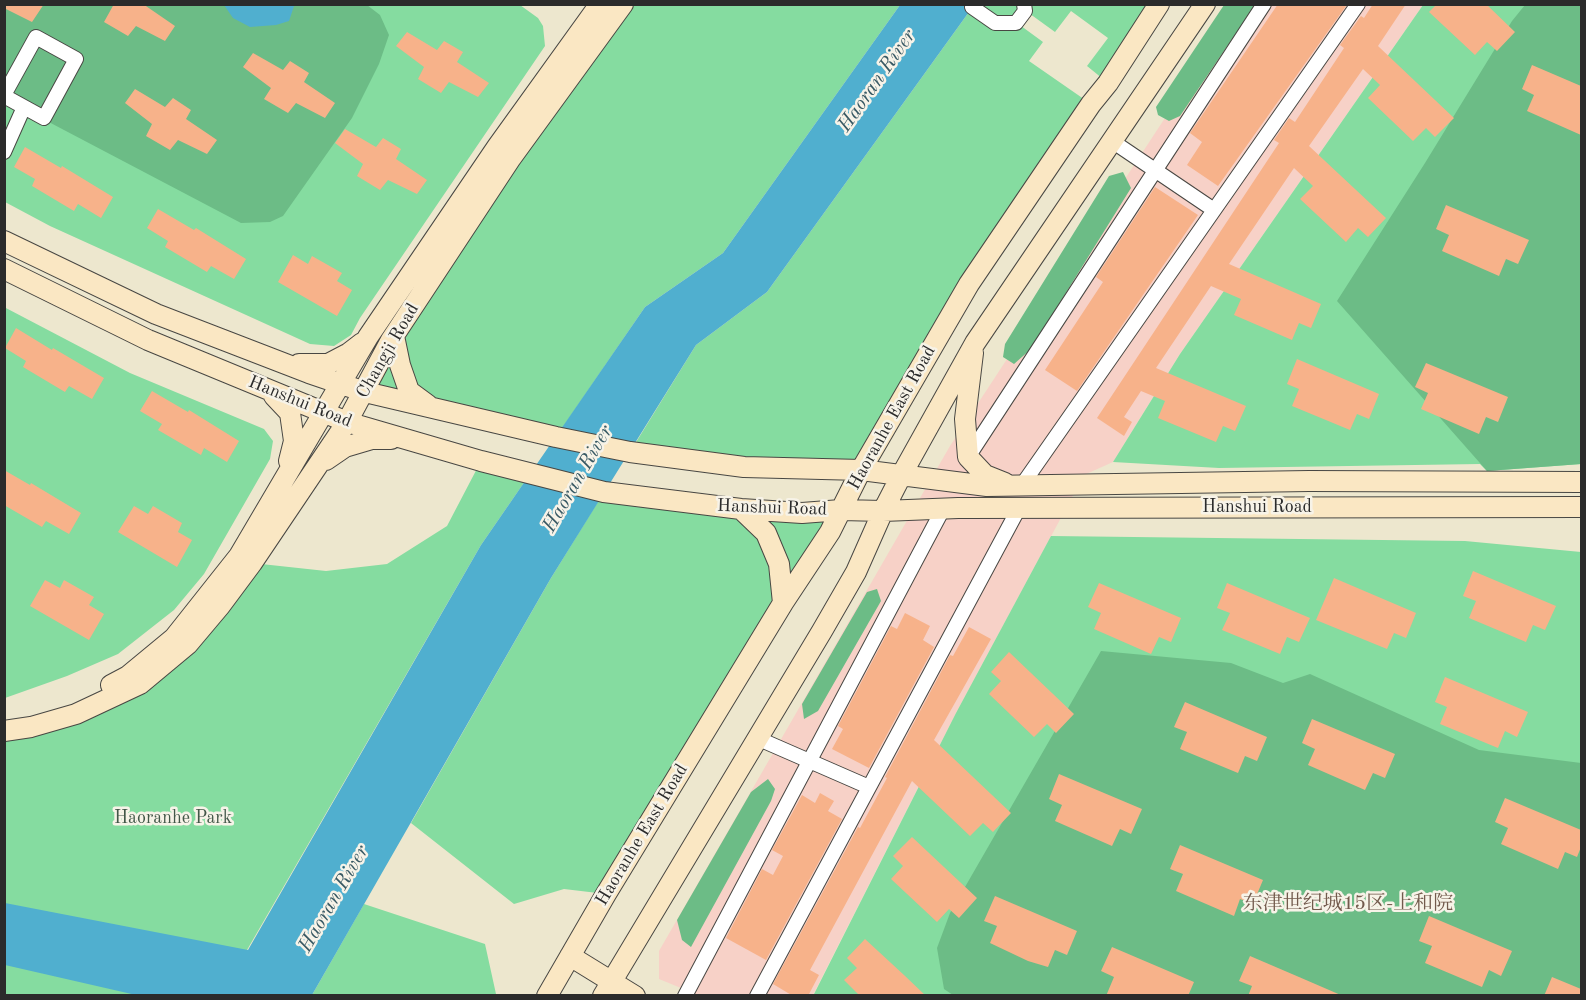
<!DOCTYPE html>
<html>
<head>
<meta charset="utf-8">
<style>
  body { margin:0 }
  #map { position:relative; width:1586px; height:1000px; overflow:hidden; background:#ede7ce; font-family:"Old Standard TT",serif }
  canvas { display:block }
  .frame { position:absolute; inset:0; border:6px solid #2b2b2b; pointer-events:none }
</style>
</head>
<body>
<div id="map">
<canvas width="1586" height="1000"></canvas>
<div class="frame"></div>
</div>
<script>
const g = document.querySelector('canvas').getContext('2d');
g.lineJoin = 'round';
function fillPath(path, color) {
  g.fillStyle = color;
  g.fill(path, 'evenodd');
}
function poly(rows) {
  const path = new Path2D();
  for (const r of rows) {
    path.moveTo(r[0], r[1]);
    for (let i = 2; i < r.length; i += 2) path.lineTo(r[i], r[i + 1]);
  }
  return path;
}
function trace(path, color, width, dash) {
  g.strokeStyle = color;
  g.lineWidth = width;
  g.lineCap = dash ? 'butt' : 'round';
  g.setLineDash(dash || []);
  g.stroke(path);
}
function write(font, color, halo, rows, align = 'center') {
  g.font = font + ' "Old Standard TT","Noto Serif SC",serif';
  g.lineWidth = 5;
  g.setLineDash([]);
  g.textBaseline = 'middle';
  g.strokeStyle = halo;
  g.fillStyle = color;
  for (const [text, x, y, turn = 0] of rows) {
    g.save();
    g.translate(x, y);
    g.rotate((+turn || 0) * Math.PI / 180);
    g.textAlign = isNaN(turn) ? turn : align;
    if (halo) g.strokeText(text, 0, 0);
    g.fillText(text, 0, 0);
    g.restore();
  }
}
fillPath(poly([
  [1239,5,1423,5,1180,354,1113,462,1084,475,956,713,813,995,698,995,659,979,659,951,950,446]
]), '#f7d1c7');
fillPath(poly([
  [4,5,520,5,538,18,543,26,545,46,360,318,351,335,334,346,310,344,50,226,5,202],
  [623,5,900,5,723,253,645,307,556,437,365,392],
  [974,5,1159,5,1108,83,1087,66,1108,38,1071,11,1055,32,1026,11,1017,23,1043,42,1029,61,1091,104,861,470,630,452,696,345,767,292],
  [1423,5,1581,5,1581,464,1487,471,1480,464,1219,468,1113,462,1180,354],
  [4,307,130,373,264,429,273,441,270,459,204,574,174,610,118,654,67,676,5,698],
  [481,461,530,474,481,545,221,995,5,996,5,731,76,714,252,563,326,571,387,564,447,526],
  [604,492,841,510,606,894,564,889,514,904,411,823,551,578],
  [1051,536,1465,541,1581,552,1581,995,813,996,956,713],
  [364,904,485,944,496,994,499,995,312,995]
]), '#85dca0');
fillPath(poly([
  [4,5,367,5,380,15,389,35,379,64,352,118,283,216,270,222,241,223,5,99],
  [1224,5,1255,5,1180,116,1169,121,1158,115,1156,107],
  [1525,5,1581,5,1581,464,1487,471,1337,301,1425,163,1512,21],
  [1123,172,1131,188,1031,349,1014,364,1003,357,1005,344,1109,176],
  [877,589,881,601,818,711,804,719,802,704,867,592],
  [1101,651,1231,663,1283,683,1310,674,1479,750,1581,763,1581,995,953,995,944,989,937,948,950,913],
  [768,779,775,789,771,801,691,947,682,940,677,920,751,792]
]), '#6cbc86');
fillPath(poly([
  [292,4,294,6,289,21,276,25,250,27,233,18,224,5],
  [900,5,974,5,767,292,696,345,551,578,312,995,136,995,5,965,5,903,248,950,481,545,645,307,723,253]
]), '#50afcf');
fillPath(poly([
  [4,4,44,4,32,22,4,8],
  [114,4,143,4,175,26,165,41,136,26,128,36,104,22],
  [1278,4,1346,6,1218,186,1187,165,1202,142,1190,133],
  [1373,4,1406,4,1378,46,1454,118,1435,137,1426,128,1413,141,1368,98,1380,85,1363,69,1309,146,1386,218,1368,237,1358,228,1346,242,1300,199,1313,186,1294,168,1229,264,1321,304,1311,328,1299,323,1292,340,1234,315,1241,299,1211,286,1156,368,1246,406,1235,431,1223,426,1216,442,1158,418,1165,401,1141,391,1124,417,1132,422,1124,436,1097,418,1279,143,1274,140,1289,118,1295,122,1344,48,1340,45,1361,16,1364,18],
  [1437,4,1486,4,1515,32,1497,51,1487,42,1475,55,1429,12],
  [407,32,437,50,444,41,463,52,457,62,489,83,478,97,449,82,441,93,418,79,424,67,396,46],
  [253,53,283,70,290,61,309,73,304,82,335,103,325,118,296,103,288,113,264,99,271,88,243,67],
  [1532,65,1581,86,1581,135,1527,111,1534,95,1522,89],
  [135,89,165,107,173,98,191,110,186,119,217,140,207,154,178,140,170,150,146,136,152,124,125,103],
  [345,129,376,147,383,138,401,149,396,159,427,180,417,194,388,180,380,190,357,176,363,164,335,143],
  [25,147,61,168,62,166,113,197,101,218,78,204,74,211,32,186,35,179,14,167],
  [1155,187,1198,215,1077,391,1045,370,1103,282,1096,277],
  [1446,205,1529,240,1518,264,1506,259,1499,276,1442,251,1449,235,1436,229],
  [158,209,194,230,196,228,246,259,234,279,211,266,207,272,165,247,168,241,147,228],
  [293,255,308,264,312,256,342,273,337,281,352,290,337,316,278,282],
  [16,328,52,350,53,348,104,378,92,399,69,386,65,392,23,367,26,361,5,348],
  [1297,359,1379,394,1369,419,1357,414,1350,430,1292,406,1299,389,1287,384],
  [1426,363,1508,397,1498,422,1486,417,1479,434,1421,409,1428,393,1415,387],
  [152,391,188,412,189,410,239,441,227,462,204,448,201,455,158,430,162,424,140,411],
  [4,470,30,485,31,483,81,513,69,534,46,521,42,527,4,505],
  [134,506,148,514,153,506,182,523,178,532,192,540,177,567,118,532],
  [1473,571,1556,606,1545,630,1533,625,1526,642,1469,618,1476,601,1463,596],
  [1334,578,1416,613,1406,638,1394,633,1387,649,1316,620],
  [45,580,60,588,64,580,94,597,89,605,104,614,89,640,30,606],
  [1099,583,1181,618,1171,642,1159,637,1151,654,1094,629,1101,613,1088,607],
  [1227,583,1310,618,1299,642,1287,637,1280,654,1222,630,1230,613,1217,608],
  [905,613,930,626,923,640,934,647,869,768,832,749,843,729,838,726,891,626,897,629],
  [969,627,991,639,934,740,1011,813,993,832,983,823,970,836,912,781,810,970,819,975,808,996,793,996,773,984,858,827,860,828,887,778,885,777,950,655,953,656],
  [1009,652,1074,714,1056,733,1047,724,1034,737,989,694,1001,681,991,672],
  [1445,677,1528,712,1517,737,1505,731,1498,748,1440,724,1447,707,1435,702],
  [1185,702,1267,737,1257,761,1245,756,1238,773,1180,749,1187,732,1174,727],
  [1312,719,1395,754,1385,778,1373,773,1365,790,1308,765,1315,749,1302,743],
  [1059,774,1142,809,1131,834,1120,829,1112,846,1055,821,1062,805,1049,799],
  [820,793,834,801,828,811,842,819,766,960,726,938,762,869,773,875,783,856,772,850,802,795,815,803],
  [1505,798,1581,830,1581,847,1577,857,1565,852,1558,869,1501,844,1508,828,1495,822],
  [912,837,977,898,959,918,949,909,937,922,891,879,903,866,893,856],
  [1180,845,1263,880,1253,904,1240,899,1234,916,1176,891,1183,874,1170,869],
  [995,896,1077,931,1067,955,1055,950,1048,967,1028,961,990,943,997,926,984,921],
  [1429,916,1512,951,1501,976,1489,970,1482,987,1425,963,1432,946,1419,941],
  [865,939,904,975,926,996,860,996,844,980,857,968,847,958],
  [1112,947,1194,982,1188,996,1106,996,1114,977,1101,971],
  [1250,956,1299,977,1343,996,1248,996,1252,986,1239,981],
  [1552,977,1581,989,1581,996,1544,996]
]), '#f7b28a');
const street = poly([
  [974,4,972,7,995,23,1016,23,1025,11,1024,4],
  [4,95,36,37,76,59,44,118,4,96],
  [1112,141,1214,210],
  [4,152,24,107],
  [968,457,1264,4],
  [1022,485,1358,4],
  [759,739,869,787],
  [685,996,943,509],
  [757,996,1019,508]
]);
const secondary = poly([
  [4,241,156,314,309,373,365,392,556,437,630,452,744,467,861,470,987,486,1309,481,1582,482],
  [4,269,148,340,347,422,481,461,604,492,741,509,802,513,841,510,883,511,958,508,1582,507],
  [394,336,400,365,409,391,428,405],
  [973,353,965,419,968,457,985,475,1005,483],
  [299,364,328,364,349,353,362,343],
  [274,396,290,413,294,441,289,461],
  [326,460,345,447,372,439,391,439],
  [741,509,766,533,779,564,783,603],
  [111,685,128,676,174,638,239,556,368,337,497,147,600,4],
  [4,731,31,727,76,714,140,684,188,644,220,606,252,563,347,422,391,340,511,158,623,4],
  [570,956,635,996],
  [547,996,606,894,783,603,830,532,861,470,969,284,1091,104,1108,83,1159,4],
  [603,996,822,631,856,572,883,511,902,474,975,343,1205,4]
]);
trace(street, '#484743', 16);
trace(secondary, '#484743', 22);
trace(street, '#fff', 14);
trace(secondary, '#fae7c3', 20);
write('18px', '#2b2b2b', '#f7f3e8', [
  ["Changji Road",388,351,-60],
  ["Hanshui Road",300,402,22],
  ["Haoranhe East Road",892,418,-61],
  ["Hanshui Road",1257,507],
  ["Hanshui Road",772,508,2],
  ["Haoranhe East Road",642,835,-59]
]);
write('18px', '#425748', '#f7f3e8', [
  ["Haoranhe Park",173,818]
]);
write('italic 20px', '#385964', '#f7f3e8', [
  ["Haoran River",877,81,-55],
  ["Haoran River",578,479,-60],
  ["Haoran River",334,899,-60]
]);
write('20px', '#725a4c', '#f7f3e8', [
  ["东津世纪城15区-上和院",1348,904]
]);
</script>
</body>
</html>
